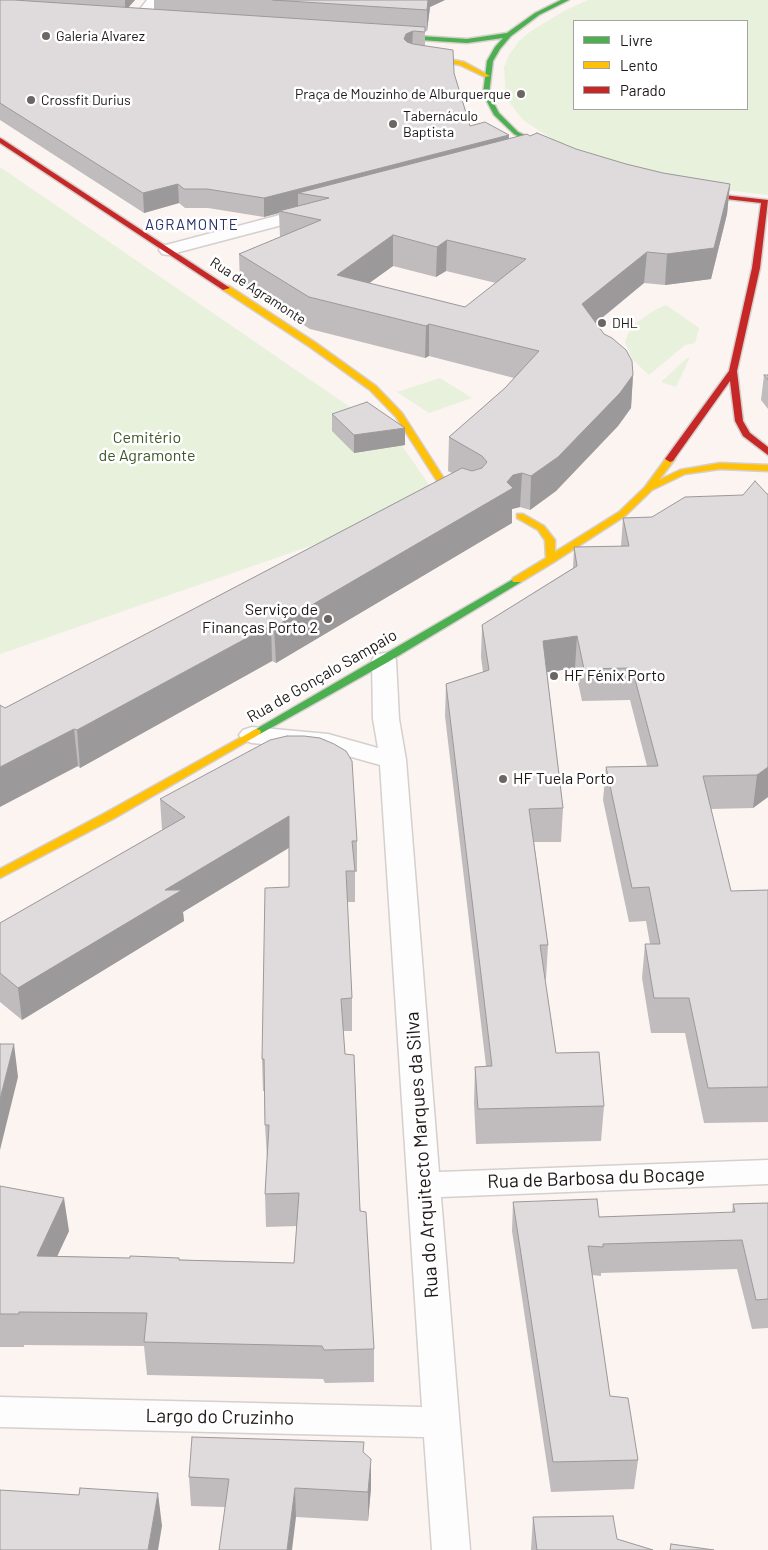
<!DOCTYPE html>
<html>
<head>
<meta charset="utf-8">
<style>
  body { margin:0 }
  #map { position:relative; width:768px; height:1550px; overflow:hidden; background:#fbf4f1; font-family:Barlow,sans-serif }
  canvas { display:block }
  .legend { position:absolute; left:573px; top:20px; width:175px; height:90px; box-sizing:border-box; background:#fff; border:1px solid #a5a3a2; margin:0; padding:6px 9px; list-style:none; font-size:15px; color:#1e1917 }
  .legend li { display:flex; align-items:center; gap:10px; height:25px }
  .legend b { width:25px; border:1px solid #a5a3a2 }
</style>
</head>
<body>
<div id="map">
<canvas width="768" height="1550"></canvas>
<ul class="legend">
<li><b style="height:6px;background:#4caf50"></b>Livre</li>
<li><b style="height:6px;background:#ffc107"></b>Lento</li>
<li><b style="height:6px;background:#c62828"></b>Parado</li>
</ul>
</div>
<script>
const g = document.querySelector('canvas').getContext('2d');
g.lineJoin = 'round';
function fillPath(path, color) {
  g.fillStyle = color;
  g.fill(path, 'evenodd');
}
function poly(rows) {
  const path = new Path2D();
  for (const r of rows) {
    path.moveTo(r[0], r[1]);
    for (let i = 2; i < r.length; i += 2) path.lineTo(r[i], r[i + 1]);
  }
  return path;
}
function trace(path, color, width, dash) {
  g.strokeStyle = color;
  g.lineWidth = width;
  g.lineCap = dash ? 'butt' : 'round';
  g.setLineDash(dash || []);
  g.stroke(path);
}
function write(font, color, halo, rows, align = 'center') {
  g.font = font + ' Barlow,sans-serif';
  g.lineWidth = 5;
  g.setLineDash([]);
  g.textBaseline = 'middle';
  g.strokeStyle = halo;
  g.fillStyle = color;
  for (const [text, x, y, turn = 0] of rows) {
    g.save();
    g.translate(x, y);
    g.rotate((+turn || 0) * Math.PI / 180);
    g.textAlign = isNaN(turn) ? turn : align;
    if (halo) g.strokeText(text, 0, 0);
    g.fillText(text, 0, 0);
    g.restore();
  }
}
fillPath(poly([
  [588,0,768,0,768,195,692,186,564,147,523,120,506,98,504,67,509,55,519,41,531,31,564,11],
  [574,21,747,21,747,109,574,109],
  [0,167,398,440,432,489,405,513,0,654],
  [666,305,699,328,695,343,685,345,649,375,632,359,625,342,629,332,636,323,655,310],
  [690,357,676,387,661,382,686,359],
  [440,378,472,398,429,413,397,392]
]), '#e7f1dc');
const street = poly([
  [147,0,162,0,146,20,136,20,134,17,147,0],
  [314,206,320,207,323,211,320,215,168,255,162,254,159,250,162,246,314,206],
  [384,653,393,655,396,660,399,719,406,760,439,1172,768,1160,768,1184,441,1197,470,1550,432,1550,424,1437,0,1427,0,1397,422,1407,380,765,327,750,252,743,243,740,239,735,243,730,252,727,328,734,378,748,373,719,372,660,375,655,384,653]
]);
const fast = poly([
  [561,0,569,0,539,15,511,36,500,49,493,61,489,94,499,113,518,132,557,151,557,155,554,155,514,134,494,115,483,94,487,61,495,47,503,38,467,43,388,38,385,36,388,34,467,39,507,33,535,13,561,0],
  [517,577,521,578,522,580,521,582,388,662,260,734,252,734,251,732,517,577]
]);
const slow = poly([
  [415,53,464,62,490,76,485,77,460,65,413,56,412,55,415,53],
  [223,286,229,286,316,343,376,386,402,413,443,477,475,494,475,498,469,498,437,481,396,417,370,390,310,347,223,290,223,286],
  [670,456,675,459,659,480,680,470,720,463,768,465,768,471,720,469,685,474,652,490,625,516,554,562,521,582,513,582,512,580,513,578,546,558,545,540,542,536,538,530,517,518,517,514,523,514,544,526,555,540,555,552,619,512,645,487,667,457,670,456],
  [256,729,260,730,261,732,260,734,113,819,0,878,0,869,105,813,256,729]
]);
const jam = poly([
  [0,138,2,139,230,288,223,290,0,143,0,138],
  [688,191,768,200,760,268,737,371,743,421,750,433,768,447,768,455,743,436,735,421,730,381,673,461,670,462,665,459,729,371,752,268,761,203,691,195,687,193,688,191]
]);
trace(street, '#d5cfcd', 3);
trace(fast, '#d5cfcd', 3);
trace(slow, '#d5cfcd', 3);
trace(jam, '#d5cfcd', 3);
fillPath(street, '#fefdfd');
fillPath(fast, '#4caf50');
fillPath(slow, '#ffc107');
fillPath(jam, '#c62828');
fillPath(poly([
  [0,0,135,0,128,8,154,9,154,0,445,0,430,7,427,31,425,31,425,46,454,73,470,126,509,135,508,139,530,136,626,164,663,173,730,184,727,214,711,279,665,285,644,283,596,323,633,375,631,408,618,426,556,491,530,510,520,507,512,509,512,523,276,663,272,661,80,768,5,708,452,473,448,471,449,437,505,388,514,378,429,356,425,358,310,329,240,284,239,254,280,237,279,213,264,217,208,208,185,208,179,203,144,213,0,120],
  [393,266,436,277,446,271,496,283,465,307,369,283],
  [764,375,768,375,768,409,761,400],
  [332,414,405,445,354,453,332,431],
  [652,517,768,797,753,808,711,809,731,891,768,890,768,1122,704,1123,685,1033,651,1033,642,978,645,944,650,944,646,921,629,922,603,800,606,767,647,766,630,700,582,701,575,668,547,672,563,808,561,842,534,842,548,945,546,979,545,979,556,1053,604,1106,601,1141,476,1144,474,1102,475,1067,486,1066,445,716,446,684,483,672,481,657,482,625,573,568,574,547,621,546,623,518],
  [160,799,357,841,357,872,355,872,355,902,347,902,352,998,352,1031,343,1031,374,1349,374,1382,325,1383,323,1379,147,1375,144,1346,24,1345,24,1347,0,1347,0,1186,69,1231,57,1256,294,1263,297,1226,266,1227,265,1194,267,1158,265,1125,264,1091,263,1091,262,1059,289,887,289,848,183,912,184,921,22,1020,0,1002,0,923,162,830],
  [513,1202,599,1217,732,1213,733,1204,768,1203,768,1328,752,1329,737,1269,601,1273,601,1276,592,1275,610,1396,638,1460,634,1489,551,1492,512,1231],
  [364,1453,371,1488,368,1521,296,1517,225,1507,191,1506,189,1477],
  [533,1517,617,1539,653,1550,531,1550]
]), '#c0bcbd');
fillPath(poly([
  [125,0,135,0,125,11],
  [428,0,445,0,430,7,427,31,427,10],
  [413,31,412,48,404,39,406,34],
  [509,135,508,153,329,198,298,193,298,208,279,211,279,213,264,217,264,198],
  [178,184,179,203,144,213,143,193],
  [730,184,727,214,711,279,665,285,667,254],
  [393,235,393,266,339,305,337,275],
  [447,240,446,271,436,277,437,247],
  [647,252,644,283,581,335,582,304],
  [429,324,429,356,425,358,426,326],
  [633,375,631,408,618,426,556,491,530,510,531,476],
  [405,428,405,445,354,453,354,435],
  [522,473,520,507,512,509,512,523,276,663,274,627,507,482,513,475],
  [271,625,272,661,80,768,77,730],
  [577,636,575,668,542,673,543,641],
  [74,729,78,766,0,807,0,767],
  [768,767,768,797,753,808,757,775],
  [289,816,290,847,183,912,184,921,22,1020,18,988,165,890],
  [14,1044,18,1077,0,1150,0,1099],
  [64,1198,69,1231,42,1289,37,1256],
  [371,1459,371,1488,368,1521,368,1492],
  [295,1488,296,1517,292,1550,287,1550],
  [158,1493,162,1526,158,1550,148,1550]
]), '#9c999a');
const building = poly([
  [0,0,14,0,425,27,425,32,413,31,406,34,404,39,407,42,413,44,453,50,454,73,470,126,485,122,509,135,264,198,207,189,184,189,178,184,143,193,0,103,0,0],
  [273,0,428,0,427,10,273,0],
  [537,133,576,149,626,164,663,173,730,184,714,248,667,254,647,252,582,304,604,334,612,338,626,350,632,361,633,375,620,393,558,457,531,476,522,473,513,475,507,482,513,488,274,627,271,625,77,730,74,729,0,767,0,705,5,708,462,468,472,471,482,468,487,462,482,456,449,437,505,388,539,351,429,324,426,326,309,297,239,254,321,220,279,211,329,198,298,193,527,134,530,136,537,133],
  [393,235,437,247,447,240,526,259,465,307,337,275,393,235],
  [764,375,768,375,768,380,764,375],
  [367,402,405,428,354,435,332,414,367,402],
  [755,481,767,494,768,494,768,767,757,775,703,776,731,891,768,890,768,1087,708,1088,689,998,654,998,645,944,660,944,649,887,632,888,606,767,658,766,632,668,584,669,577,636,543,641,563,808,529,809,548,945,540,945,556,1053,599,1052,604,1106,478,1109,475,1067,492,1066,446,684,489,670,482,625,577,566,574,547,629,546,623,518,652,517,685,497,743,495,755,481],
  [287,736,304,736,320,738,334,744,346,751,352,761,357,841,352,841,355,871,346,871,352,998,341,999,345,1054,354,1055,360,1211,366,1212,374,1349,324,1350,322,1346,144,1342,147,1313,19,1312,19,1314,0,1314,0,1186,64,1198,37,1256,130,1258,130,1256,179,1258,179,1260,294,1263,299,1193,265,1194,269,1125,265,1125,264,1059,262,1059,265,888,289,887,289,816,165,890,182,890,18,988,0,973,0,923,185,817,160,799,270,740,287,736],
  [0,1044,14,1044,0,1099,0,1044],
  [597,1199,599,1217,735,1212,733,1204,768,1203,768,1299,756,1300,742,1240,603,1244,603,1247,588,1246,610,1396,628,1398,638,1460,553,1462,513,1202,597,1199],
  [192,1437,364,1442,363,1452,371,1459,368,1492,295,1488,287,1550,219,1550,229,1479,189,1477,192,1437],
  [80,1488,158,1493,148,1550,0,1550,0,1490,79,1495,80,1488],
  [613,1516,617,1539,653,1550,537,1550,533,1517,613,1516],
  [671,1544,714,1550,670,1550,671,1544]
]);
fillPath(building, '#dfdbdc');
trace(building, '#9c999a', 1);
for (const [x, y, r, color] of [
  [46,36,5,"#6b6663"],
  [521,94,5,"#6b6663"],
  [31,100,5,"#6b6663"],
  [393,124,5,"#6b6663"],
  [602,323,5,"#6b6663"],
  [328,619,5,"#6b6663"],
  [554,676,5,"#6b6663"],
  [503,779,5,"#6b6663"]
]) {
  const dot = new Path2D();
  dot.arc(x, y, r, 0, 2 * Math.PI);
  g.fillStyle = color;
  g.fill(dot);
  trace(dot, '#fff', 2);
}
write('14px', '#1e1917', '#fff', [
  ["Galeria Alvarez",56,36],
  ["Praça de Mouzinho de Alburquerque",511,94,"right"],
  ["Crossfit Durius",41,100],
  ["Tabernáculo",403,116],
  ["Baptista",403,132],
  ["DHL",612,323]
], 'left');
write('14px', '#1e1917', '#fff', [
  ["Rua de Agramonte",258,291,33]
]);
g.letterSpacing = '1px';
write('15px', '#26316a', '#fff', [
  ["AGRAMONTE",192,225]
]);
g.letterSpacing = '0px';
write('16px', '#3c5927', '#fff', [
  ["Cemitério",147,438],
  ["de Agramonte",147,456]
]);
write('16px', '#1e1917', '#fff', [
  ["Serviço de",318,610,"right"],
  ["Finanças Porto 2",318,628,"right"],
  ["HF Fénix Porto",564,676],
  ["HF Tuela Porto",513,779]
], 'left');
write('16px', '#1e1917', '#fff', [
  ["Rua de Gonçalo Sampaio",322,676,-30]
]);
write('19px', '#1e1917', '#fff', [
  ["Rua do Arquitecto Marques da Silva",422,1155,-94],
  ["Rua de Barbosa du Bocage",596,1178,-2],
  ["Largo do Cruzinho",220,1417,1]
]);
</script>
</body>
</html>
